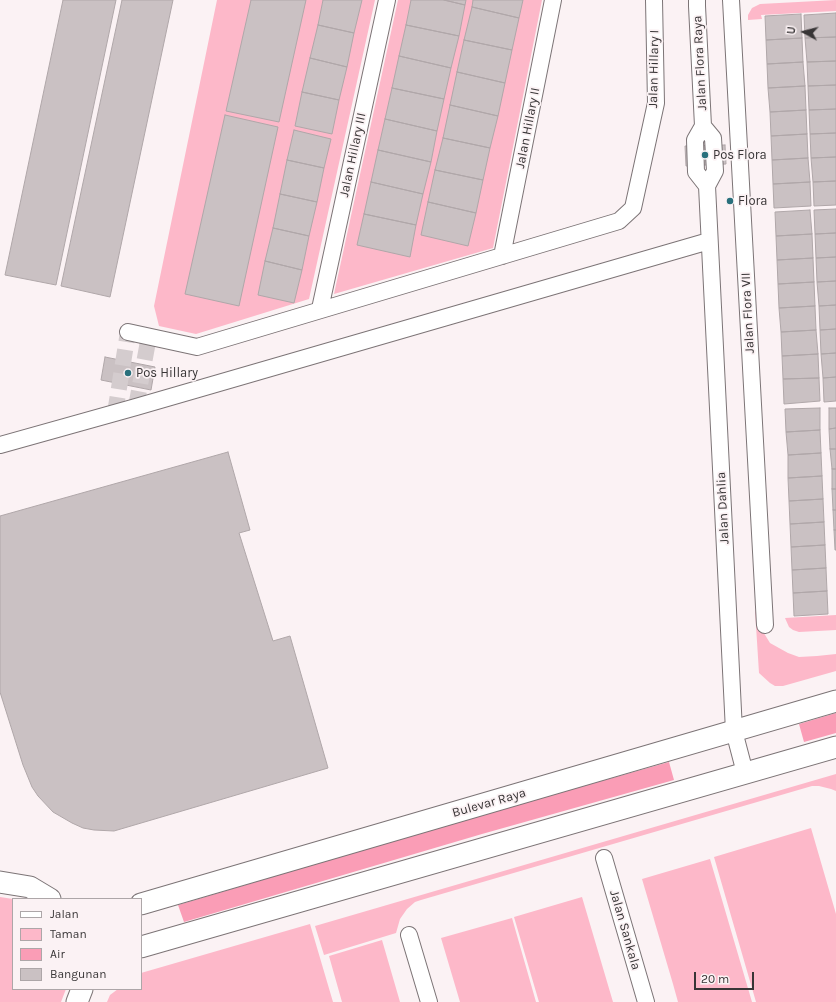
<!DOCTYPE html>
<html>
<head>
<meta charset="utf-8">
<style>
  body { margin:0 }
  #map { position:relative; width:836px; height:1002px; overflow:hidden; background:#fbf2f4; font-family:Karla,sans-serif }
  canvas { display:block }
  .legend { position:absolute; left:12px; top:898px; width:130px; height:92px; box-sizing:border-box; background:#fbf2f4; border:1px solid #ada6a8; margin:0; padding:5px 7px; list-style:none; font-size:12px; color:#383536 }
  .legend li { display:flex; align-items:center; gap:8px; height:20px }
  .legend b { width:20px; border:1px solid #ada6a8 }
  .north { position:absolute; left:784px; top:12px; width:40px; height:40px; -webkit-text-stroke:3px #fbf2f4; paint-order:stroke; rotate:277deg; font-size:11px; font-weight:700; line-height:16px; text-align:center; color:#383536 }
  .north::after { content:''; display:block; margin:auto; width:14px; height:18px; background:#383536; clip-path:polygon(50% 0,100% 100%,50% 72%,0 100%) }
  .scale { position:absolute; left:694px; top:972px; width:60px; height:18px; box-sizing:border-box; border:2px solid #383536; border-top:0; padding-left:5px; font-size:12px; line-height:14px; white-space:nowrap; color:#383536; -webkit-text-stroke:3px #fbf2f4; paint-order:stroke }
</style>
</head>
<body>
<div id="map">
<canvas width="836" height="1002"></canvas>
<ul class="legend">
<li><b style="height:5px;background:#fff"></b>Jalan</li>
<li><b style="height:11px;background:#fdb8c9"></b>Taman</li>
<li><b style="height:11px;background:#fa9db6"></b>Air</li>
<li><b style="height:11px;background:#cac1c3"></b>Bangunan</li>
</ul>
<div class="north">U</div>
<div class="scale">20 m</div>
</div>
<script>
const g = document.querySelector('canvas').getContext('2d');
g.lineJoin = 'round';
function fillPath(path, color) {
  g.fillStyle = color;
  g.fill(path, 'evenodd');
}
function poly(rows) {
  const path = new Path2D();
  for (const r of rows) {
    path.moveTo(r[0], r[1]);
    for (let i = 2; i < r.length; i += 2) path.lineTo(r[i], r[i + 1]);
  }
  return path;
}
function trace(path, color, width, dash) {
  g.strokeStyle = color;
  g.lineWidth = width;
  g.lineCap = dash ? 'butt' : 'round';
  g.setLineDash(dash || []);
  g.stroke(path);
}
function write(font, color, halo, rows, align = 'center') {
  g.font = font + ' Karla,sans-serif';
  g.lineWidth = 3.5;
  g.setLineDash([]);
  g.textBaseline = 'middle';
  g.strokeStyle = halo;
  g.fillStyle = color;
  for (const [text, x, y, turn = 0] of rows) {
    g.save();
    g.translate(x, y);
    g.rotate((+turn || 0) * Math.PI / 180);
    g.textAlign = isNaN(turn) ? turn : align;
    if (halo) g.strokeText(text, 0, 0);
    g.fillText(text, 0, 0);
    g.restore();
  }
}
fillPath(poly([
  [217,0,375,0,309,299,196,334,159,326,154,306],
  [398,0,542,0,493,248,334,294],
  [836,0,836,11,761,15,762,19,748,20,748,15,752,8,760,4],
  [755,610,762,630,770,643,788,653,799,657,817,656,836,654,836,671,783,686,775,686,770,683,759,673],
  [836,615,836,630,799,632,793,630,789,627,785,618],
  [836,774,836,791,831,789,819,786,812,786,421,900,415,902,407,909,400,919,396,933,324,955,315,926],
  [811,828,836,914,836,1002,756,1002,714,857],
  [710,859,720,893,752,1002,678,1002,673,984,642,879],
  [0,897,13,899,13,989,66,989,61,1002,0,1002],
  [582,897,613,1002,539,1002,514,917],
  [512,918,536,1002,460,1002,441,938],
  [310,924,333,1002,107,1002,110,995,118,989,141,989,141,973],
  [382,940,400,1002,342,1002,329,956]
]), '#fdb8c9');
fillPath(poly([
  [836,713,836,733,804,742,799,724],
  [669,762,674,780,482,834,184,922,178,905,477,816]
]), '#fa9db6');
const building = poly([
  [63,0,116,0,56,285,5,275,63,0],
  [122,0,173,0,110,297,61,286,122,0],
  [251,0,306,0,279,122,226,111,251,0],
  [323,0,362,0,354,33,318,25,323,0],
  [411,0,444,0,465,5,459,36,406,25,411,0],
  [444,0,466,0,465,5,444,0],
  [473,0,523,0,519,18,472,7,473,0],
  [472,7,519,18,512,50,464,40,472,7],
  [836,13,836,37,805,38,804,15,836,13],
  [801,14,802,38,766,40,765,16,801,14],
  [318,25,354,33,347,67,310,58,318,25],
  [406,25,459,36,451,68,399,56,406,25],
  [836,37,836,61,807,62,805,38,836,37],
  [802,38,803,62,767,64,766,40,802,38],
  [464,40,512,50,505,83,457,72,464,40],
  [399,56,451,68,444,99,392,88,399,56],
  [310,58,347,67,339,100,302,92,310,58],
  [836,61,836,85,808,86,807,62,836,61],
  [803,62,805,86,768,88,767,64,803,62],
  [457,72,505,83,498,116,450,105,457,72],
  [836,85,836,109,809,110,808,86,836,85],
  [805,86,806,110,770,112,768,88,805,86],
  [392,88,444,99,437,131,385,119,392,88],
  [302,92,339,100,332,134,295,126,302,92],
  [450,105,498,116,490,148,443,138,450,105],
  [836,109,836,133,810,134,809,110,836,109],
  [806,110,807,134,771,136,770,112,806,110],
  [225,115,278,127,239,306,185,294,225,115],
  [385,119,437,131,431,162,378,150,385,119],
  [294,130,331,139,324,168,287,160,294,130],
  [836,133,836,157,811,158,810,134,836,133],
  [807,134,808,158,772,160,771,136,807,134],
  [443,138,490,148,483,180,435,170,443,138],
  [725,145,726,164,686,166,685,146,725,145],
  [378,150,431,162,423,194,371,182,378,150],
  [836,157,836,181,813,182,811,158,836,157],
  [808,158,810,182,773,184,772,160,808,158],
  [287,160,324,168,317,202,280,194,287,160],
  [435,170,483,180,476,213,428,202,435,170],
  [836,181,836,205,814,206,813,182,836,181],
  [371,182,423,194,416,225,364,214,371,182],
  [810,182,811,206,774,208,773,184,810,182],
  [280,194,317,202,309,236,273,228,280,194],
  [428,202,476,213,468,246,421,235,428,202],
  [836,209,836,233,815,234,814,210,836,209],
  [810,210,812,234,776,236,775,212,810,210],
  [364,214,416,225,410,257,357,245,364,214],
  [273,228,309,236,302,270,265,261,273,228],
  [836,233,836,257,816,258,815,234,836,233],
  [812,234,813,258,777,260,776,236,812,234],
  [836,257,836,281,817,282,816,258,836,257],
  [813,258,814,282,778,284,777,260,813,258],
  [265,261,302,270,294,303,258,295,265,261],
  [836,281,836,305,819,306,817,282,836,281],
  [814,282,815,306,779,308,778,284,814,282],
  [836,305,836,329,820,330,819,306,836,305],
  [815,306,816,330,781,332,779,308,815,306],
  [836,329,836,353,821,354,820,330,836,329],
  [816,330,818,354,782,356,781,332,816,330],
  [836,353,836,377,823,378,821,354,836,353],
  [818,354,819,378,783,379,782,356,818,354],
  [105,357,155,367,151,390,101,380,105,357],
  [836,377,836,401,824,402,823,378,836,377],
  [819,378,820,401,784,404,783,379,819,378],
  [820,408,820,430,786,432,785,409,820,408],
  [829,408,836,408,836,428,829,429,829,408],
  [836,428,836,449,830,449,829,429,836,428],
  [820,430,821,453,788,455,786,432,820,430],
  [830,449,836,449,836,469,832,469,830,449],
  [228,452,250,530,239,533,273,641,290,636,328,768,114,831,94,830,83,828,72,823,53,812,38,796,32,787,23,765,0,692,0,516,228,452],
  [821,453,822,476,788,478,788,455,821,453],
  [832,469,836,469,836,489,832,489,832,469],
  [822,476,823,499,789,501,788,478,822,476],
  [832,489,836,489,836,510,833,510,832,489],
  [823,499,824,522,790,524,789,501,823,499],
  [833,510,836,510,836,530,834,530,833,510],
  [824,522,825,545,791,547,790,524,824,522],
  [834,530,836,530,836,550,835,550,834,530],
  [825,545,826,568,792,570,791,547,825,545],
  [826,568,827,591,793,593,792,570,826,568],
  [827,591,828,614,794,616,793,593,827,591]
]);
fillPath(building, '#cac1c3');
trace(building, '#b0a7a9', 1);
trace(poly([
  [136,407,149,336],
  [115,413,128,332]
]), '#d4ccce', 16, [16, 8]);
const minor = poly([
  [697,0,697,6,703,126],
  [731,0,765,625],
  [703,126,713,138,715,171,707,186,696,172,695,140,703,126],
  [707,186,734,731,745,773],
  [502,256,553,0],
  [320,309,387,0],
  [128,332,197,347,619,221,633,208,656,103,654,0],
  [0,445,136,407,709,241],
  [604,858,646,1002],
  [409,935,429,1002]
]);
const tertiary = poly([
  [0,882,30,887,50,899],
  [141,904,836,701],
  [141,947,836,747],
  [77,1002,82,989]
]);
trace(minor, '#7c7476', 18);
trace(tertiary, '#7c7476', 23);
trace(minor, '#fff', 16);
trace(tertiary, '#fff', 21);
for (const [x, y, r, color] of [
  [705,155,4,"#29707c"],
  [730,201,4,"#29707c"],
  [128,373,4,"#29707c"]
]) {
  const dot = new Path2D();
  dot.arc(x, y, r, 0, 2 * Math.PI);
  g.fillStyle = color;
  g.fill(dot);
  trace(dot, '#fbf2f4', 1.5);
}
write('13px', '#383536', '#fbf2f4', [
  ["Jalan Flora Raya",700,63,-93],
  ["Jalan Hillary I",654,69,-89],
  ["Jalan Hillary II",528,128,-79],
  ["Jalan Hillary III",353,155,-78],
  ["Jalan Flora VII",748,313,-93],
  ["Jalan Dahlia",723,508,-93],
  ["Bulevar Raya",489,803,-16],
  ["Jalan Sankala",625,930,74]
]);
write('13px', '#383536', '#fbf2f4', [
  ["Pos Flora",713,155],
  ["Flora",738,201],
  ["Pos Hillary",136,373]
], 'left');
</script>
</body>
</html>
